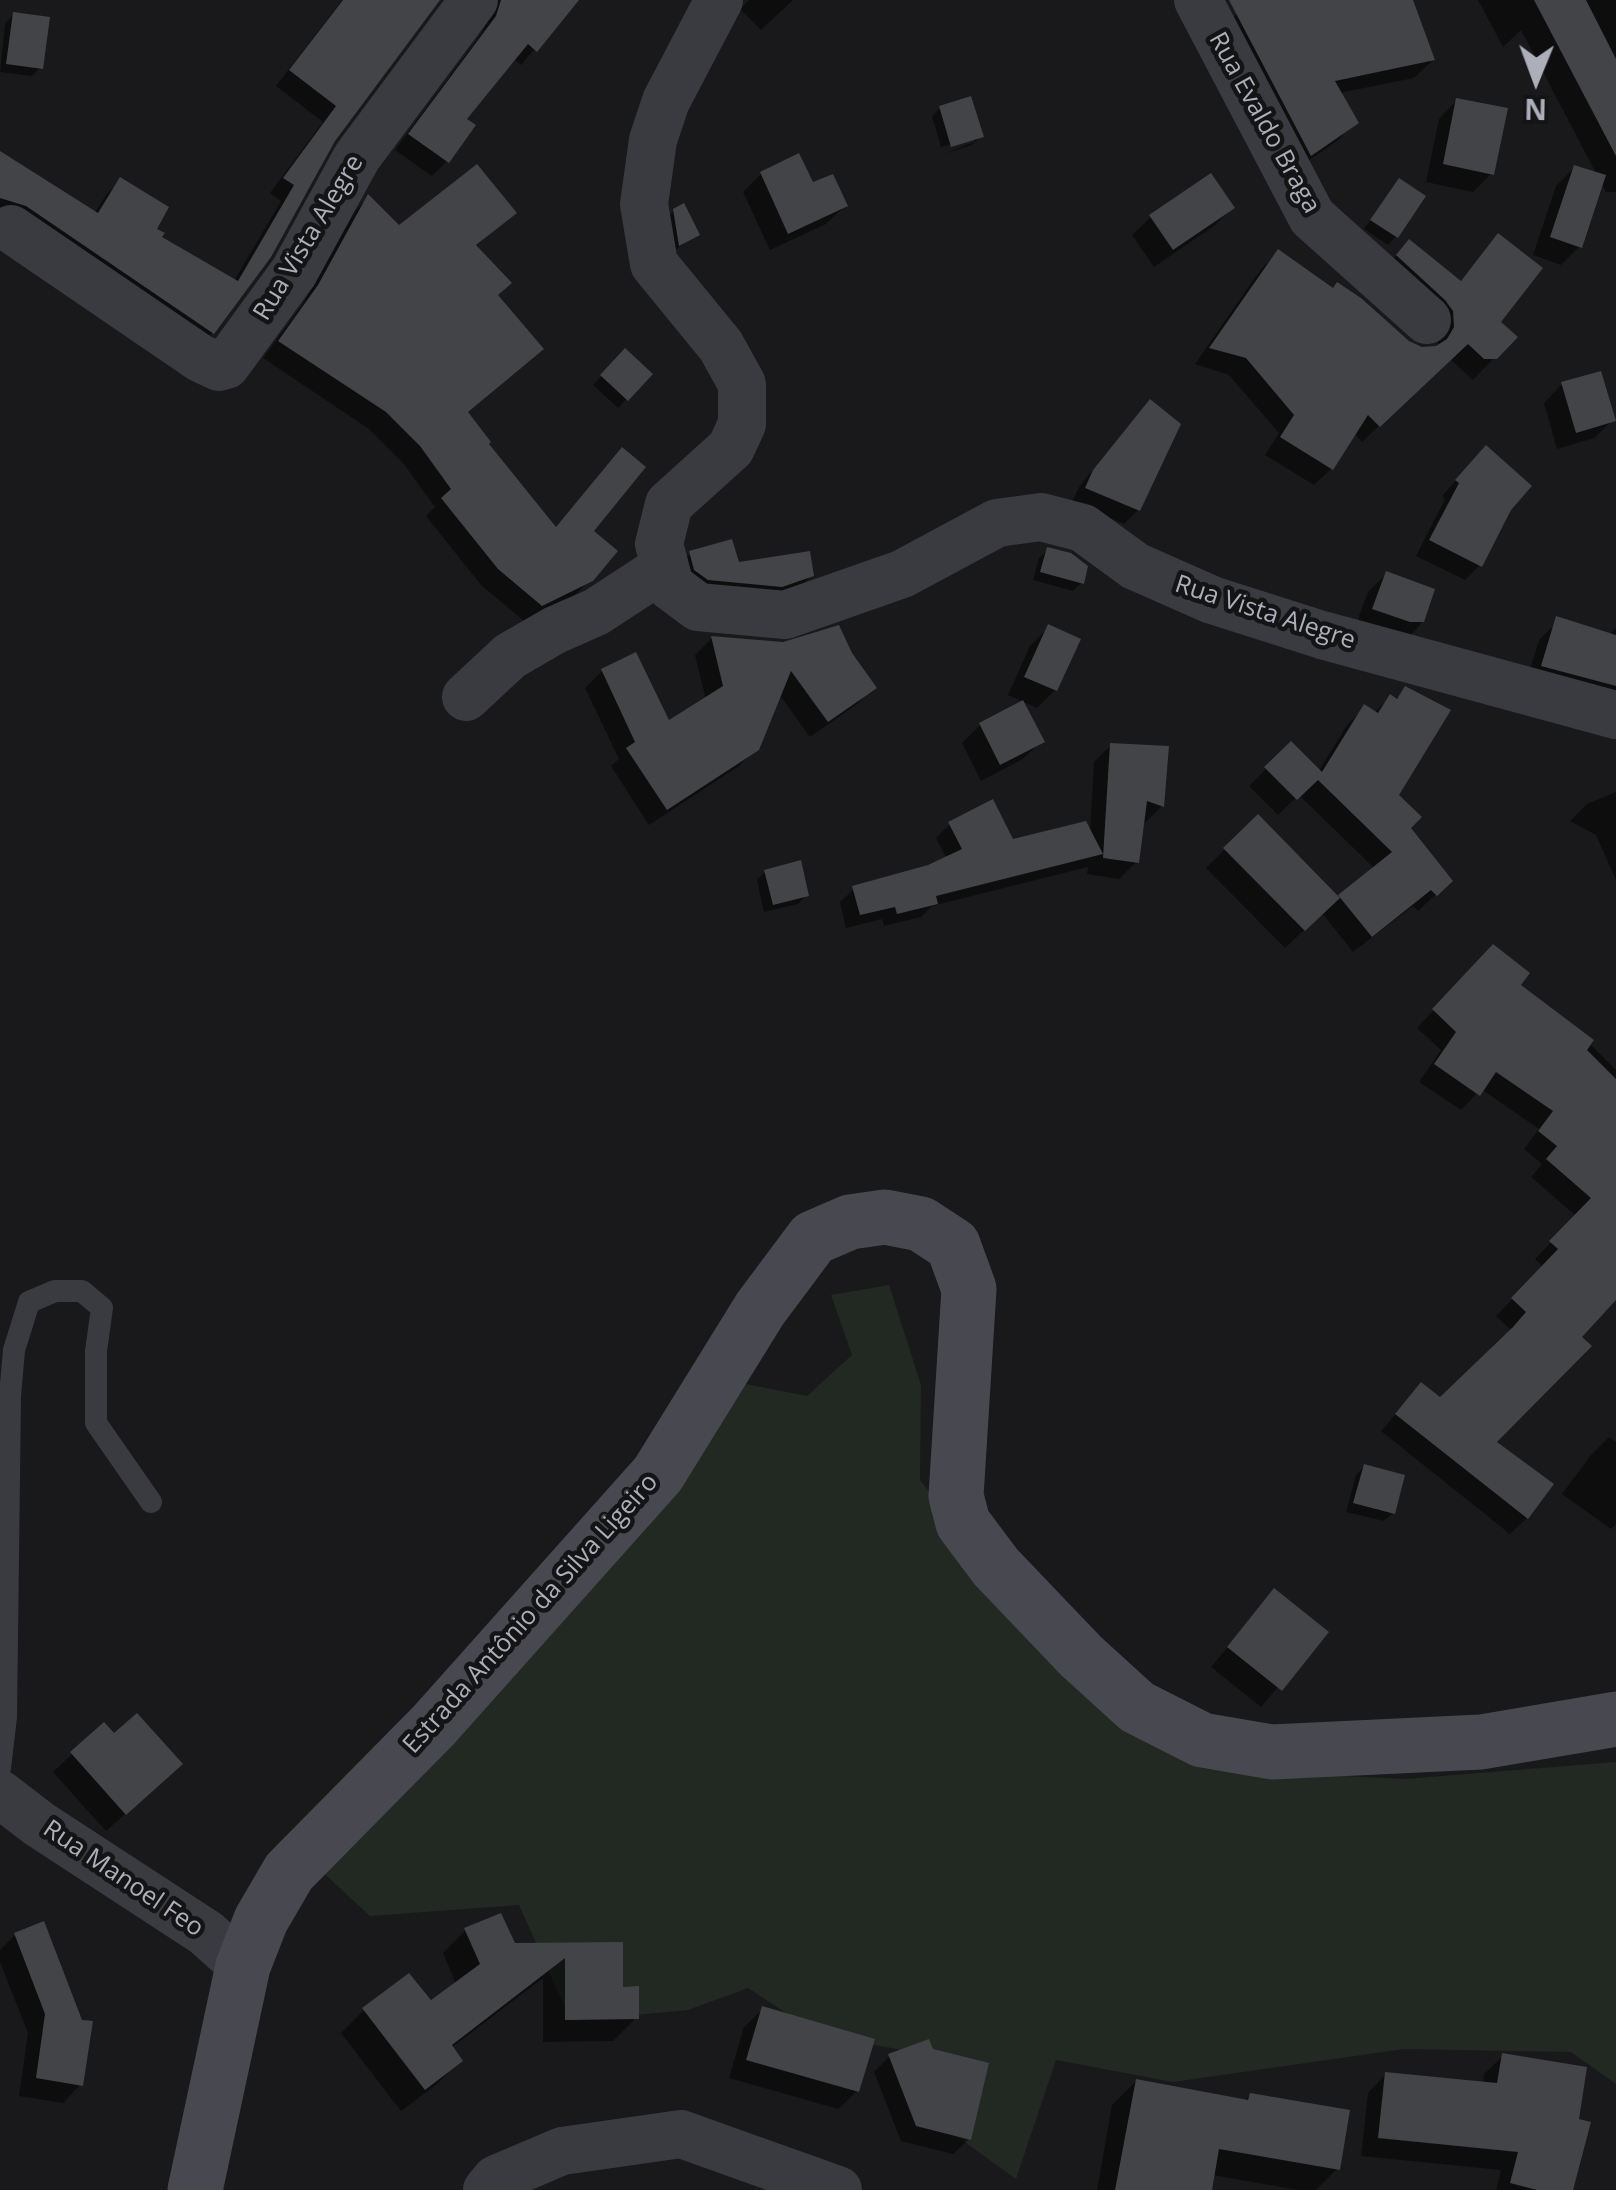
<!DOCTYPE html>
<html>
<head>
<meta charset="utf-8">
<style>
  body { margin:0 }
  #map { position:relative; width:1616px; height:2190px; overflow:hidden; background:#19191b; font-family:"Open Sans",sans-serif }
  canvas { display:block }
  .north { position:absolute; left:1486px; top:30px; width:100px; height:100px; -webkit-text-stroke:8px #141416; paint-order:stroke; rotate:181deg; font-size:28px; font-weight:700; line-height:40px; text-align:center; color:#acafba }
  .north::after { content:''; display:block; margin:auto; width:35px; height:45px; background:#acafba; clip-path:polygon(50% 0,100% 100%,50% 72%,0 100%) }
</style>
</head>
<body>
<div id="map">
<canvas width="1616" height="2190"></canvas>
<div class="north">N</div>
</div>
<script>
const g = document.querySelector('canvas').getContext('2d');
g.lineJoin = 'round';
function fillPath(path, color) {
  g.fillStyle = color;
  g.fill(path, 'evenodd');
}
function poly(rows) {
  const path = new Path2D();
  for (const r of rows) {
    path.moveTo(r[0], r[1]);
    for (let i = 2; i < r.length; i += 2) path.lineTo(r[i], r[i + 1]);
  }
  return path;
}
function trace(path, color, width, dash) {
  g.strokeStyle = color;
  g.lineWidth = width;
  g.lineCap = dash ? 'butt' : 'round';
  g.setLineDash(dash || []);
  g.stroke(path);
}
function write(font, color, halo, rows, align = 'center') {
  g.font = font + ' "Open Sans",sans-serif';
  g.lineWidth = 9;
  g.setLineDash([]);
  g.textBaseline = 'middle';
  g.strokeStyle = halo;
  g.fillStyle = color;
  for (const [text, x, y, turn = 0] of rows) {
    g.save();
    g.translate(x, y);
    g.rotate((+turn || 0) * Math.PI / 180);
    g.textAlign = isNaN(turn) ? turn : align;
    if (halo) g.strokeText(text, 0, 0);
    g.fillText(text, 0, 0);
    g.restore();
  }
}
fillPath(poly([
  [889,1285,921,1385,920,1480,1076,1677,1204,1769,1405,1779,1616,1762,1616,2084,1571,2052,1404,2049,1173,2082,1056,2060,1016,2179,944,2127,951,2058,821,2036,748,1988,688,2010,571,2021,519,1905,370,1916,302,1853,746,1384,807,1396,852,1355,831,1295]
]), '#212922');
fillPath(poly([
  [342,0,437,0,333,139,212,333,198,348,0,218,0,154,94,214,106,195,120,181,159,238,234,281,281,201,270,193,323,122,276,86],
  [482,0,576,0,521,65,513,58,464,119,447,161,432,176,395,150,482,33,487,21],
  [749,0,793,0,761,30,740,9],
  [1313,0,1411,0,1433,60,1414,78,1339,93,1356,122,1337,141,1292,172,1219,32,1237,14],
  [1478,0,1616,0,1616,192,1606,192,1601,182,1580,246,1561,265,1533,255,1556,186,1574,168,1597,175,1521,30,1503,47],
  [13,15,41,67,32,76,0,72,5,24],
  [1457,100,1492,173,1473,192,1426,182,1439,119],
  [940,108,981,136,972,145,943,154,974,142,974,137,941,147,932,116],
  [761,174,811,186,845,206,826,224,770,250,743,192],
  [1399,181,1396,236,1388,245,1364,229],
  [368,198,399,228,513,213,475,247,495,295,466,413,486,444,554,529,622,450,590,532,591,579,573,597,524,621,481,585,426,516,435,507,403,463,369,429,263,358,302,305,352,214],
  [1232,208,1214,226,1154,267,1132,235,1151,217],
  [674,211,697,234,671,253,665,219],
  [1498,237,1498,322,1514,337,1473,380,1450,359,1362,442,1354,433,1331,469,1314,485,1265,455,1279,433,1229,375,1195,364,1261,269,1278,253,1407,343,1422,350,1438,346,1437,330,1393,259,1410,242,1459,283],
  [625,352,650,374,618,408,593,385],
  [1562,384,1613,420,1594,438,1557,449,1544,403],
  [1136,417,1138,510,1124,524,1072,502,1079,487],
  [1471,463,1509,508,1480,565,1465,580,1416,556,1445,499,1442,496],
  [1048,550,1081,583,1073,591,1033,580,1039,558],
  [691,553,737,565,812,575,793,593,689,598,672,572],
  [1386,574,1432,590,1420,625,1402,644,1359,628,1359,616,1368,592],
  [1556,623,1609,635,1616,628,1616,708,1526,683,1539,640],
  [1049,627,1055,690,1037,708,1008,695,1030,646],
  [712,638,850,654,874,687,857,704,810,737,779,694,757,748,739,766,649,825,611,766,619,759,585,688,602,671,668,724,706,700,695,655],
  [1406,689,1396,796,1408,828,1450,881,1418,911,1413,906,1353,952,1322,913,1285,948,1206,868,1258,817,1338,899,1375,869,1299,795,1278,815,1249,786,1291,744,1318,772,1348,724,1365,707,1374,713,1390,697,1395,700],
  [980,725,1042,741,1023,759,981,781,962,743],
  [1111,745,1162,806,1145,823,1142,822,1137,861,1119,879,1087,874,1088,867,932,906,921,917,884,926,882,919,846,928,840,902,854,889,947,859,936,838,950,824,1012,841,1090,833,1094,762],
  [1616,792,1616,880,1596,835,1570,821,1587,804],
  [765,872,807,895,798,904,764,912,757,880],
  [1477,964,1589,1043,1616,1070,1616,1296,1485,1437,1527,1518,1510,1534,1381,1431,1421,1385,1440,1400,1511,1330,1496,1316,1543,1267,1535,1259,1576,1216,1531,1177,1542,1164,1524,1149,1539,1129,1481,1089,1461,1110,1419,1082,1441,1050,1417,1028],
  [1609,1437,1616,1442,1616,1524,1611,1529,1562,1494,1591,1455],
  [1364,1467,1393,1513,1384,1521,1346,1512,1356,1475],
  [1274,1592,1325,1632,1261,1707,1211,1667],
  [103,1725,161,1782,106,1831,53,1772],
  [466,1930,513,1946,621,1945,620,1989,636,2018,613,2041,543,2042,543,1978,451,2048,460,2061,437,2084,401,2111,341,2033,364,2010,409,1976,431,2004,456,1984,443,1953],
  [15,1935,81,2084,63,2103,19,2096,28,2033,0,1962,0,1950],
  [763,2009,857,2091,838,2109,729,2078,744,2027],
  [1503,2056,1570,2190,1496,2190,1501,2170,1361,2156,1368,2093,1386,2074,1483,2084,1484,2074],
  [889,2057,969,2139,953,2154,901,2141,874,2072],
  [1136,2081,1244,2102,1250,2095,1337,2169,1316,2190,1298,2190,1212,2175,1209,2190,1097,2190,1112,2105]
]), '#0007');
fillPath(poly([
  [343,0,440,0,335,141,271,257,214,334,26,206,0,198,0,151,98,213,120,177,169,207,157,229,165,233,162,237,238,281,294,185,283,178,336,106,289,70],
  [501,0,579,0,537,52,528,44,467,119,476,125,449,163,408,134,496,16],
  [1229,0,1413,0,1435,60,1335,81,1359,123,1311,156],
  [1534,0,1586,0,1616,59,1616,156],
  [13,12,50,17,43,69,6,64],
  [971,96,984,137,951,147,939,106],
  [1456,98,1508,108,1494,175,1443,164],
  [799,153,813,182,833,174,848,206,788,234,760,172],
  [477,164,517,213,476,245,512,283,498,295,544,349,468,412,491,442,489,444,556,527,622,447,646,467,594,531,618,551,593,581,542,606,498,569,441,498,451,489,420,446,386,412,278,341,318,285,368,194,399,225],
  [1574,165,1606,175,1582,248,1550,237],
  [1211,173,1235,208,1173,250,1149,215],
  [1399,178,1426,196,1398,238,1370,220],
  [684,203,700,235,679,246,673,209],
  [1498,233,1543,268,1501,322,1518,337,1497,359,1484,359,1468,344,1380,427,1368,415,1333,470,1280,437,1294,415,1246,358,1209,348,1278,249,1333,288,1337,282,1361,298,1409,341,1422,347,1436,346,1447,339,1454,327,1453,311,1445,300,1396,255,1409,239,1461,281],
  [625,348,653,374,628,401,600,375],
  [1601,371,1616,421,1576,433,1561,382],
  [1150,399,1181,424,1140,511,1085,488,1093,470],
  [1486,445,1532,486,1511,510,1482,567,1429,540,1459,483,1455,480],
  [732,539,739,562,810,551,814,576,782,587,708,580,694,570,689,551],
  [1047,547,1071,553,1088,566,1084,584,1040,572],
  [1386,571,1435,589,1424,622,1410,622,1372,609],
  [1556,616,1616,635,1616,686,1541,666],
  [1048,624,1081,639,1057,691,1024,677],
  [839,625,852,653,877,688,828,722,791,671,759,750,667,810,626,748,635,742,601,669,636,652,669,720,723,686,711,636,783,642],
  [1405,686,1451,710,1399,795,1422,817,1411,828,1453,881,1437,896,1431,890,1372,937,1338,895,1392,852,1318,780,1297,800,1264,767,1291,741,1322,772,1364,704,1378,713,1390,694,1397,699],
  [1023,700,1045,742,1000,765,979,723],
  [1110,743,1169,746,1164,807,1147,801,1139,863,1103,858],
  [993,799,1013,839,1086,821,1103,854,936,896,938,904,897,914,895,907,860,915,852,886,928,865,962,849,948,822],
  [1258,814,1340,898,1305,931,1223,848],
  [801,860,809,896,773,905,764,870],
  [1493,944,1530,973,1521,985,1594,1040,1587,1050,1616,1079,1616,1300,1582,1337,1592,1346,1497,1442,1554,1484,1528,1519,1395,1414,1421,1382,1440,1397,1513,1327,1526,1312,1511,1298,1558,1249,1549,1241,1591,1198,1546,1159,1557,1146,1538,1131,1553,1111,1496,1072,1480,1096,1434,1064,1456,1032,1432,1009],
  [1364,1464,1405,1475,1395,1514,1353,1503],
  [1274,1588,1329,1632,1282,1691,1227,1647],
  [137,1713,183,1764,126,1815,70,1752,104,1722,114,1733],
  [501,1913,515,1943,623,1942,623,1987,639,1986,639,2019,565,2020,565,1958,452,2045,463,2061,425,2090,362,2008,409,1973,431,2000,480,1964,464,1928],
  [44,1921,82,2020,93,2021,83,2086,36,2078,45,2014,14,1933],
  [762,2006,875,2039,859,2092,746,2060],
  [929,2039,933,2049,989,2063,971,2140,916,2126,888,2054],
  [1502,2053,1587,2067,1579,2119,1591,2122,1573,2190,1537,2190,1510,2183,1518,2152,1378,2138,1385,2072,1497,2083],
  [1136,2079,1248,2100,1250,2093,1350,2110,1340,2170,1219,2149,1212,2190,1115,2190]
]), '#434448');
trace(poly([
  [0,1768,6,1717,10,1396,14,1350,29,1302,55,1291,82,1291,102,1308,96,1351,96,1423,151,1502]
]), '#3a3b40', 22);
trace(poly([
  [719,0,666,101,653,140,644,204,654,264,721,346,742,384,742,424,731,448,669,504,659,544,670,586,698,607,785,615,902,574,997,523,1041,517,1083,528,1135,566,1212,600,1322,635,1616,715],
  [1198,0,1312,217,1427,320],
  [11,229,200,358,219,367,226,365,294,272,357,157,474,0],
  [466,697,510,656,555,630,596,612,665,567],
  [0,1794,39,1824,206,1933,243,1966],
  [487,2190,496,2179,562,2151,681,2134,838,2190]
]), '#3a3b40', 48);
trace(poly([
  [195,2190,243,1966,261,1920,289,1872,434,1725,658,1474,760,1309,813,1238,850,1222,885,1217,921,1224,953,1245,969,1289,956,1496,963,1523,996,1567,1081,1656,1137,1707,1202,1740,1272,1752,1481,1742,1616,1719]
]), '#484950', 55);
write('25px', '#acafba', '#141416', [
  ["Rua Evaldo Braga",1264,123,61],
  ["Rua Vista Alegre",309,238,-59],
  ["Rua Vista Alegre",1265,613,18],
  ["Estrada Antônio da Silva Ligeiro",531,1614,-48],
  ["Rua Manoel Feo",123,1879,34]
]);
</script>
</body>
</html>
